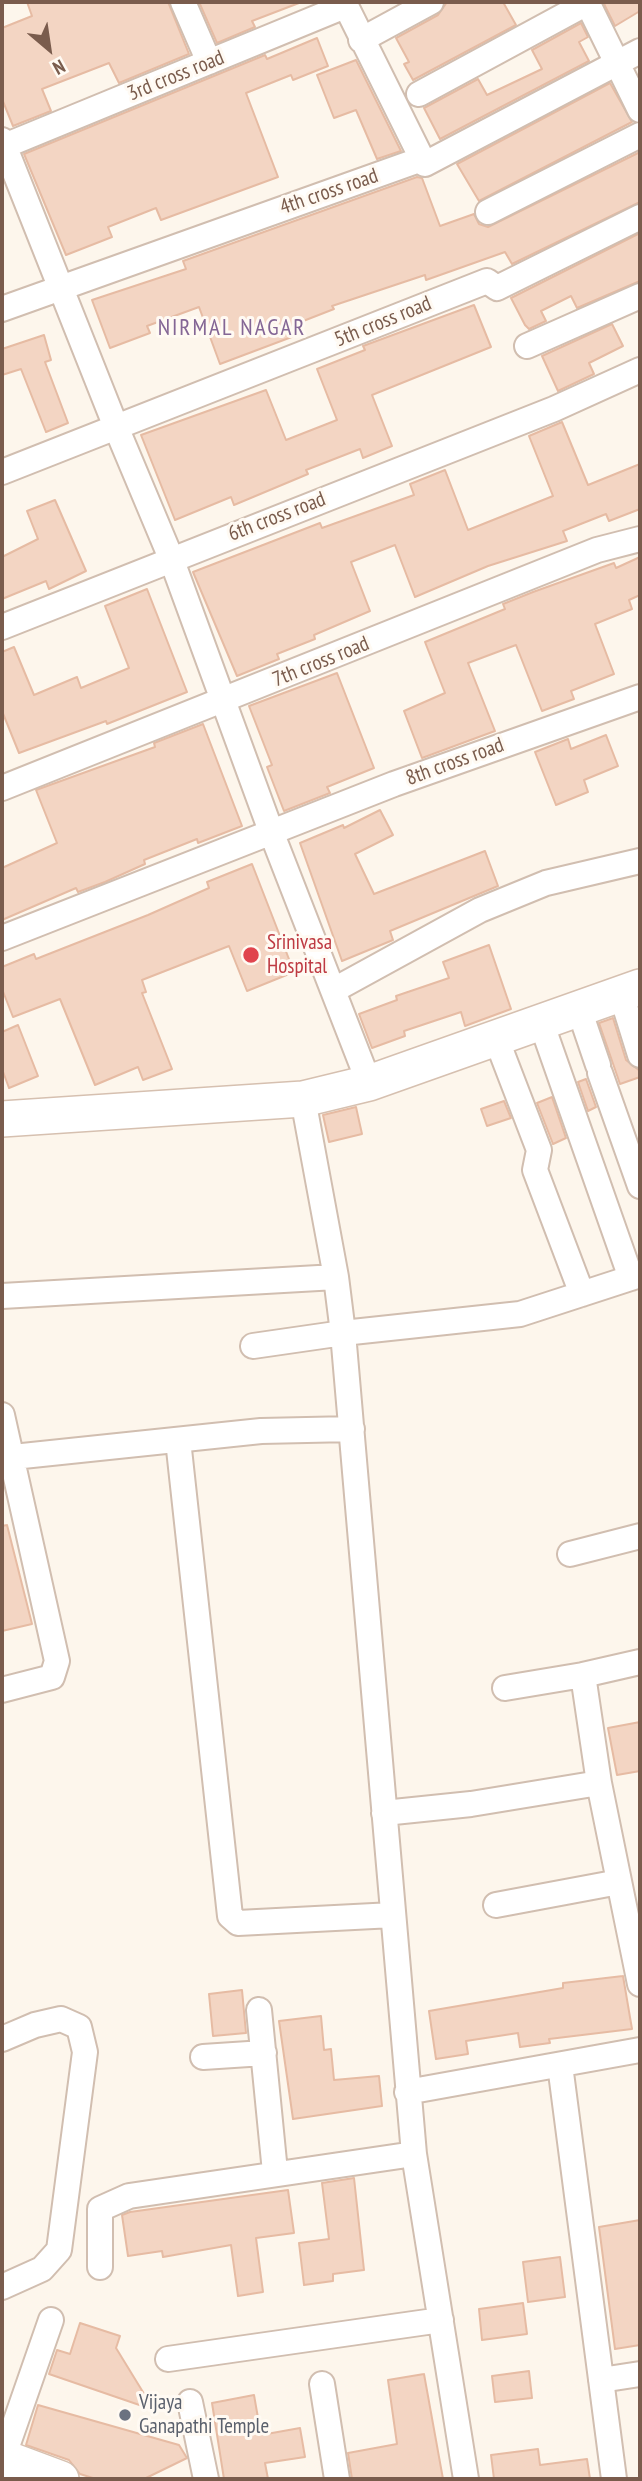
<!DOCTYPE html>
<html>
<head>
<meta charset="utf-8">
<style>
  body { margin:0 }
  #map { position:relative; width:642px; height:2481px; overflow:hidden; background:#fdf6ec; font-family:"PT Sans Narrow",sans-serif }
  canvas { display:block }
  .frame { position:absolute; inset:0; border:4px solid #7a5c4d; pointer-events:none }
  .north { position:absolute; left:14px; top:14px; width:70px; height:70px; -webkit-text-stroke:5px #fffaf3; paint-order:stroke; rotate:151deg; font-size:19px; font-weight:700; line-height:28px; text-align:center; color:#7a5c4d }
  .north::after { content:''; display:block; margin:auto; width:24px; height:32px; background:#7a5c4d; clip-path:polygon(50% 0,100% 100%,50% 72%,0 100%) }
</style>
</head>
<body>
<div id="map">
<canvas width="642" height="2481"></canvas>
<div class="frame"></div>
<div class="north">N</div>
</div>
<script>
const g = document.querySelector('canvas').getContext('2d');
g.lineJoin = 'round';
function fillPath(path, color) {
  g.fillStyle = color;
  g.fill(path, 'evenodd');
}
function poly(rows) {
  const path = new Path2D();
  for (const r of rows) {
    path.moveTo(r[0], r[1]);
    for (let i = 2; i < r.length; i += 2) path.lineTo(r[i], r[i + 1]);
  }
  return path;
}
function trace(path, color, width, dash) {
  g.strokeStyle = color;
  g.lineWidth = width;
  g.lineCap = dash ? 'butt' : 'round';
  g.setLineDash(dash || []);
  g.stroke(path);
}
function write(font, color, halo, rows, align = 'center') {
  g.font = font + ' "PT Sans Narrow",sans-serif';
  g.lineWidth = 6;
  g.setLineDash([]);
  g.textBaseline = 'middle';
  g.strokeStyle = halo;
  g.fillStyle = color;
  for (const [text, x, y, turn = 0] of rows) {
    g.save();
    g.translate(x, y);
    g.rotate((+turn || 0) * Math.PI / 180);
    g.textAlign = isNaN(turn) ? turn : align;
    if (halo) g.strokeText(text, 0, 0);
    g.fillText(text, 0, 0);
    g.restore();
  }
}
const building = poly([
  [27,2,168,2,189,54,119,83,109,63,42,89,51,111,13,126,2,99,2,28,32,16,27,2],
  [199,2,299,2,299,3,252,21,255,27,217,43,199,2],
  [447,2,503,2,516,25,413,80,404,64,409,62,396,38,438,15,447,2],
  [608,2,640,2,640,11,615,26,604,4,608,2],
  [581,23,588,37,579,42,589,61,440,139,424,108,478,79,487,95,542,69,532,50,581,23],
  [317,38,328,66,293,80,291,75,246,93,278,177,161,220,156,208,108,227,112,237,66,255,24,154,265,55,267,59,317,38],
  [356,60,401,151,377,159,356,110,334,118,317,75,356,60],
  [610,83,632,122,479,201,457,164,610,83],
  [640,152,640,202,512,264,505,252,426,280,425,275,332,306,334,309,293,325,297,335,220,364,199,307,147,326,150,333,110,348,92,300,186,269,183,261,417,177,422,178,440,226,474,214,479,224,488,227,640,152],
  [640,233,640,281,577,308,571,296,541,311,546,321,529,329,525,325,511,298,640,233],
  [474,305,491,347,372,395,392,446,363,458,360,449,306,470,308,474,234,505,231,497,175,520,141,435,266,390,286,440,337,420,317,369,365,350,363,346,474,305],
  [612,324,623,346,589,363,594,374,558,391,542,356,612,324],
  [44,335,51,360,45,362,68,423,46,432,21,369,2,375,2,349,44,335],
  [562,422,588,485,640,464,640,509,609,521,606,514,563,531,567,541,488,566,415,597,395,545,351,562,370,611,314,635,315,639,277,654,279,659,237,676,193,572,320,523,322,528,414,495,410,484,445,470,468,530,553,496,529,436,562,422],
  [55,500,86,571,49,589,46,581,2,599,2,557,38,539,27,511,55,500],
  [640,557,640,595,629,600,632,609,595,624,614,674,571,691,574,699,542,711,516,645,468,663,495,731,422,758,404,711,445,693,425,642,505,609,503,604,533,592,614,563,616,568,640,557],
  [147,589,187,692,107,724,106,721,19,753,2,711,2,652,14,647,34,695,77,677,81,688,129,668,105,606,147,589],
  [337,673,374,768,327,787,330,793,284,811,267,767,272,765,249,706,337,673],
  [203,724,242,826,198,843,197,839,144,860,145,864,105,882,78,892,76,888,2,920,2,868,57,843,36,790,155,747,154,743,203,724],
  [606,735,618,766,584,780,588,792,556,805,535,752,568,739,571,749,606,735],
  [380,810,393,835,355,854,374,894,485,851,498,886,390,931,393,940,342,961,300,843,343,825,344,828,380,810],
  [252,864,294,972,247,991,229,946,142,980,146,992,142,993,172,1069,143,1080,138,1067,95,1085,60,999,13,1017,2,989,2,967,34,954,36,959,148,915,209,888,207,882,252,864],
  [489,945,511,1009,465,1026,461,1012,404,1031,405,1036,372,1048,359,1014,397,1000,396,996,449,978,443,962,489,945],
  [613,1018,626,1060,640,1071,640,1077,620,1084,599,1023,613,1018],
  [18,1025,38,1076,9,1088,2,1069,2,1032,18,1025],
  [586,1079,596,1107,588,1111,578,1082,586,1079],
  [552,1097,566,1138,553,1144,537,1103,552,1097],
  [504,1101,511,1118,487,1126,481,1109,504,1101],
  [356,1107,362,1134,329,1142,323,1115,356,1107],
  [7,1525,32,1624,2,1631,2,1526,7,1525],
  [640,1722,640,1771,617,1775,608,1728,640,1722],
  [623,1976,632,2029,549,2039,550,2043,520,2047,518,2033,466,2041,468,2054,436,2059,429,2011,563,1988,563,1983,623,1976],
  [242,1990,246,2033,213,2036,209,1994,242,1990],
  [321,2016,324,2050,331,2049,334,2080,379,2076,382,2106,293,2119,279,2021,321,2016],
  [354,2178,364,2270,333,2274,333,2281,304,2285,299,2243,329,2239,322,2183,354,2178],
  [288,2190,294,2233,256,2238,263,2292,238,2296,231,2245,163,2257,162,2251,128,2256,122,2215,130,2212,288,2190],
  [640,2220,640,2345,615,2349,599,2227,640,2220],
  [560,2257,565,2297,528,2302,523,2262,560,2257],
  [523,2303,527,2334,482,2340,479,2309,523,2303],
  [80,2323,120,2336,116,2348,154,2410,49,2374,57,2350,70,2354,80,2323],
  [529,2371,532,2398,495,2402,492,2376,529,2371],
  [424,2374,443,2479,352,2479,348,2453,397,2444,388,2380,424,2374],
  [254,2395,261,2435,300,2428,305,2457,265,2463,268,2479,224,2479,212,2403,254,2395],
  [38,2405,179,2445,187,2458,144,2479,96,2479,80,2474,69,2460,26,2445,38,2405],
  [538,2449,540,2465,587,2459,590,2479,494,2479,491,2455,538,2449]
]);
fillPath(building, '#f3d5c3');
trace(building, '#e6bba3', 2);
const street = poly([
  [183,2,209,62],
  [344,2,422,159],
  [587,2,640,110],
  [361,40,431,2],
  [419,94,589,2],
  [2,140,116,427,171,558,272,834,369,1083],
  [2,147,345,6],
  [488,212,640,135],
  [2,309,422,159,425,164,640,51],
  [527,346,640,296],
  [2,472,487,281,497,288,640,217],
  [2,627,554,409,640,370],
  [2,788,597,550,640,539],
  [2,938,394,784,640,697],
  [334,990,480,910,546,883,640,861],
  [621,994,640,1055],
  [579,1009,598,1065],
  [541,1022,631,1278],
  [496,1038,539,1150,535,1170,582,1294],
  [600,1073,640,1186],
  [303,1099,336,1277,343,1333,414,2154,466,2479],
  [2,1296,336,1277],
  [253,1346,343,1333,520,1314,640,1275],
  [2,1415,57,1661,52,1677,2,1690],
  [178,1440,230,1916,238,1923,393,1915],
  [13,1457,261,1431,352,1429],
  [570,1554,640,1536],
  [505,1688,583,1675],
  [599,1783,640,1984],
  [384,1813,471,1804,599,1783,583,1675,640,1662],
  [496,1905,619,1882],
  [259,2010,275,2172],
  [2,2039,35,2025,61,2019,79,2027,85,2052,59,2250,42,2269,2,2287],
  [203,2057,264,2053],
  [560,2065,614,2479],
  [407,2092,640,2050],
  [100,2267,100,2209,129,2196,414,2154],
  [168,2359,441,2320],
  [601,2380,640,2374],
  [322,2384,337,2479],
  [190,2402,206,2479],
  [2,2471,3,2458,51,2320]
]);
const secondary = poly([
  [2,1119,303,1099,369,1083,640,987],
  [2,2457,61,2479]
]);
trace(street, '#d1beb0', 28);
trace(secondary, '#d6c0b0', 38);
trace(street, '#fff', 24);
trace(secondary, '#fff', 35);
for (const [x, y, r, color] of [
  [251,955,9,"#e0444e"],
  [125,2415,7,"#6b7280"]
]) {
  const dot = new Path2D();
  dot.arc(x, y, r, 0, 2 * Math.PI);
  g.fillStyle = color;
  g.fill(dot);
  trace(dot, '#fffaf3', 2.5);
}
write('21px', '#7a5c4d', '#fffaf3', [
  ["3rd cross road",176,76,-22],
  ["4th cross road",329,192,-19],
  ["5th cross road",383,322,-22],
  ["6th cross road",277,517,-21],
  ["7th cross road",321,662,-22],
  ["8th cross road",455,762,-20]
]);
write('21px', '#be3a42', '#fffaf3', [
  ["Srinivasa",267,943],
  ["Hospital",267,967]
], 'left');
write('21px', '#5b616d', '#fffaf3', [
  ["Vijaya",139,2403],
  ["Ganapathi Temple",139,2427]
], 'left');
g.letterSpacing = '2px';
write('23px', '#846695', '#fffaf3', [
  ["NIRMAL NAGAR",232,328]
]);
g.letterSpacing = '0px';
</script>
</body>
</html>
